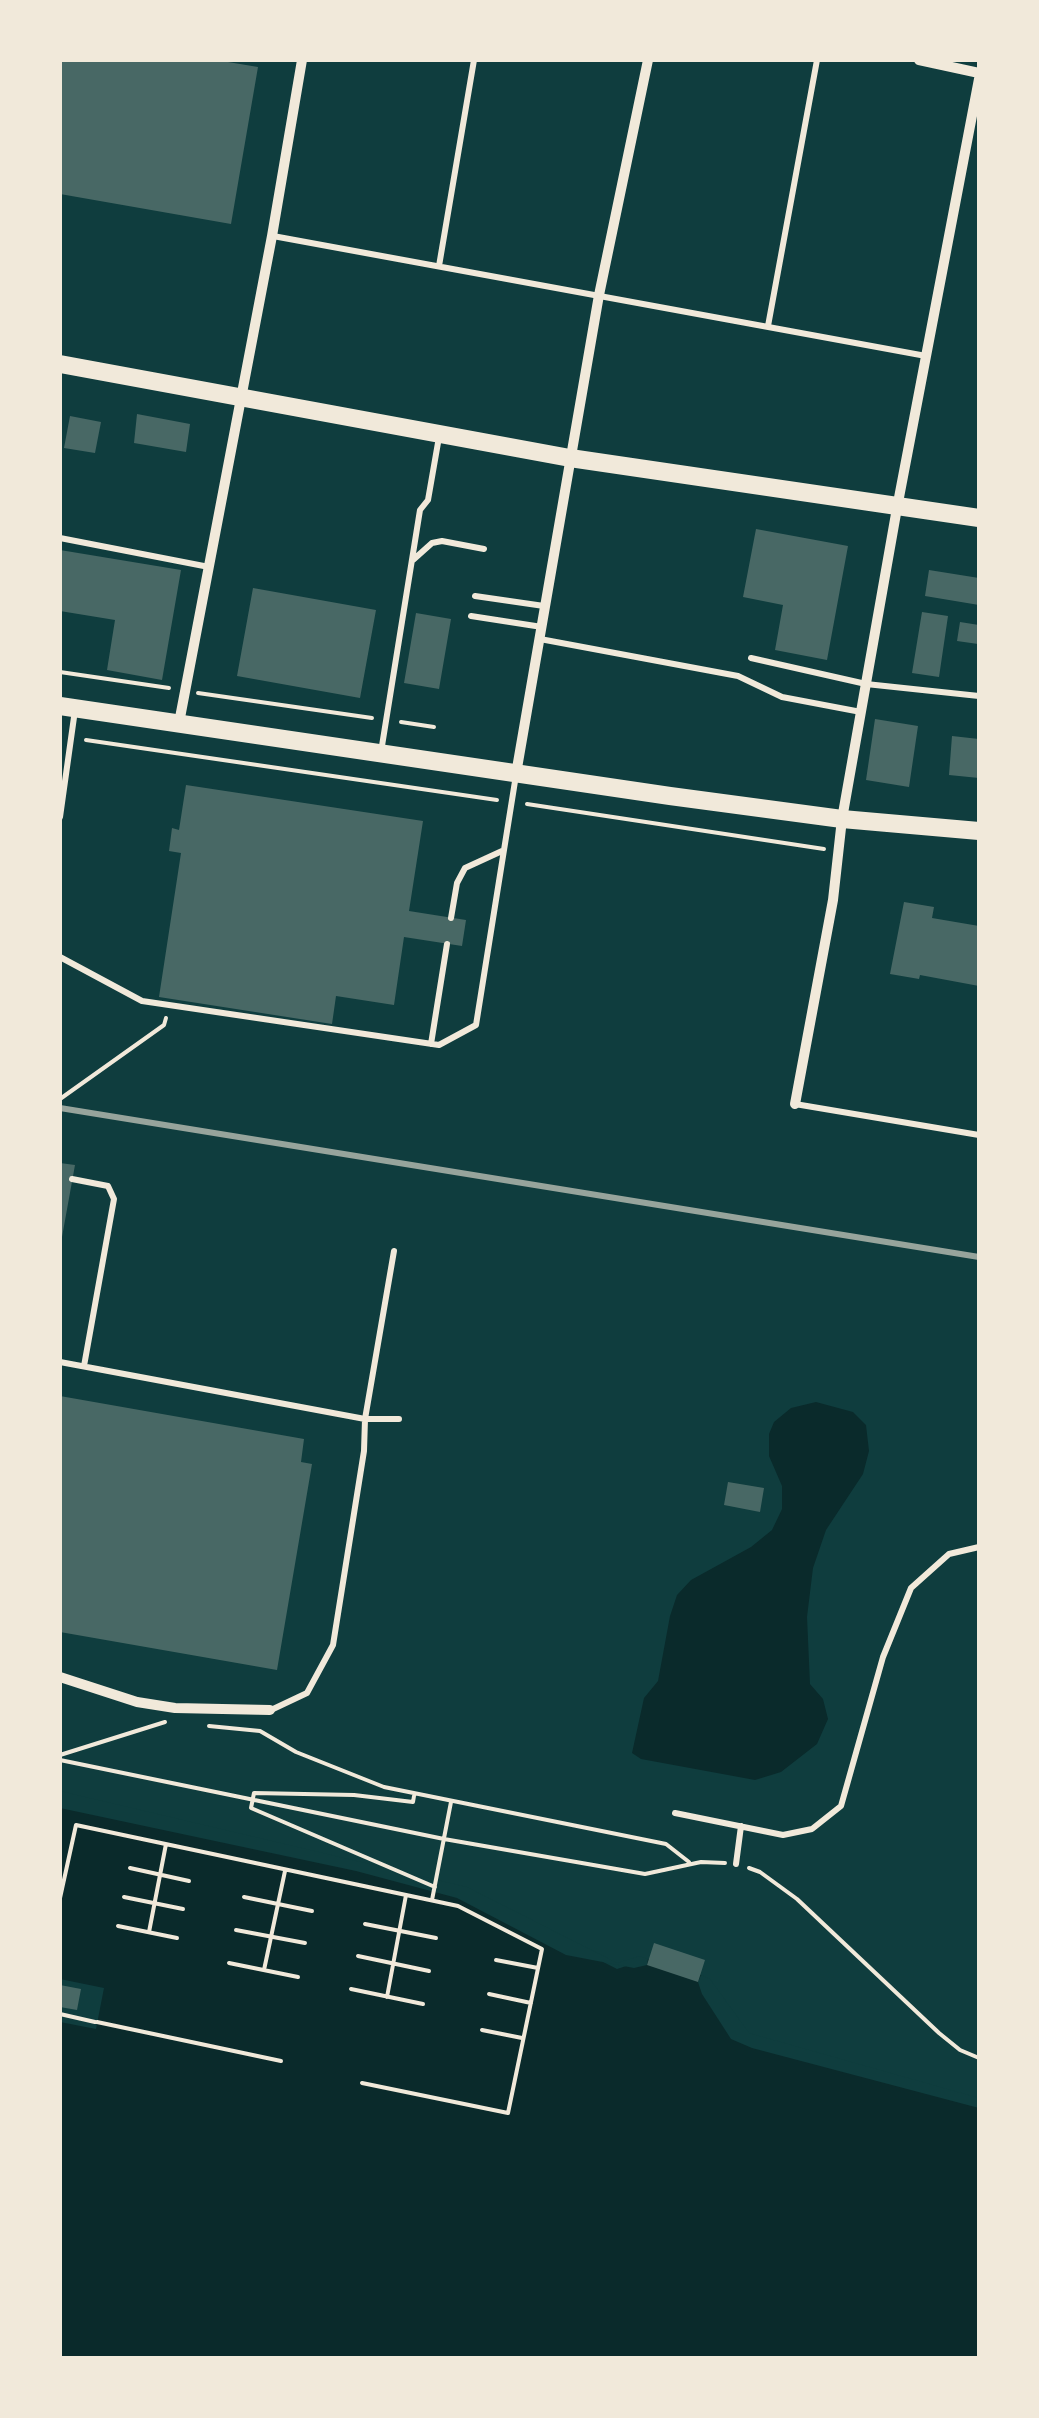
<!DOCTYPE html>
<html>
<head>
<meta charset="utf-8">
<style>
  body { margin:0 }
  #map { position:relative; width:1039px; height:2418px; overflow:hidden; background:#0f3d3e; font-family:Karla,sans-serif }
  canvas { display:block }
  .frame { position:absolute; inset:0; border:62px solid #f1e9da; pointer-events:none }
</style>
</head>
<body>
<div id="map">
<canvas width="1039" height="2418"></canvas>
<div class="frame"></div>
</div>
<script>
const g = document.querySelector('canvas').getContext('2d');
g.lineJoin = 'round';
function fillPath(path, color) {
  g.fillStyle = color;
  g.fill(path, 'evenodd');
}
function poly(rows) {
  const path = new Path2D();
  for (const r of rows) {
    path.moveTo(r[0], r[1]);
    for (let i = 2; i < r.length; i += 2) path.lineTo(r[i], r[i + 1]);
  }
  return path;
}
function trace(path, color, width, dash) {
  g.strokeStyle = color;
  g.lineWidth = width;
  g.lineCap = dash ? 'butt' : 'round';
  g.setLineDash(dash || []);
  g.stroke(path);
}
fillPath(poly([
  [816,1402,853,1412,866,1425,869,1451,863,1474,826,1530,813,1568,807,1617,810,1684,823,1699,828,1719,817,1744,781,1772,755,1780,641,1759,632,1753,644,1698,658,1681,670,1616,677,1595,691,1580,751,1547,772,1530,782,1509,782,1486,769,1456,769,1434,774,1422,791,1408],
  [60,1796,466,1892,617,1969,648,1959,701,1975,746,2038,979,2103,979,2358,60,2358]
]), '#0a2a2b');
fillPath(poly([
  [60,1791,467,1887,617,1963,640,1956,648,1959,647,1965,634,1968,566,1955,457,1898,356,1871,60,1808],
  [701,1975,710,1979,749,2033,979,2098,979,2108,752,2048,731,2039,702,1994,698,1982],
  [60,1979,104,1988,96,2029,60,2022]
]), '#0f3d3e');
fillPath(poly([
  [60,60,216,60,258,67,231,224,60,194],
  [137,414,190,424,186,452,134,443],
  [70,416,101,422,95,453,64,448],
  [756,529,848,546,827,660,775,650,783,605,743,597],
  [60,550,181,570,162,680,107,670,115,620,60,611],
  [929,570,979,578,979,605,925,596],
  [253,588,376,610,360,698,237,676],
  [922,612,948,616,939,677,912,673],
  [416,613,451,619,439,689,404,683],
  [960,622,979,625,978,644,957,641],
  [875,719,918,726,909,787,866,780],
  [952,736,979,739,979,778,949,775],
  [186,785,423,821,409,911,466,920,462,946,404,937,394,1005,336,996,332,1024,159,997,181,853,169,851,172,828,179,830],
  [904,902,934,907,932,918,979,926,979,986,920,975,919,979,890,974],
  [60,1163,75,1165,62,1237,60,1237],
  [60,1396,304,1439,301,1462,312,1464,277,1670,60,1632],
  [728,1482,764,1488,760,1512,724,1505],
  [654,1943,705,1960,698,1982,647,1965],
  [60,1985,81,1989,77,2010,60,2007]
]), '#486865');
trace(poly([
  [60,672,169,688],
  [198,693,372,718],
  [401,722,434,727],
  [86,740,497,800],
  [527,804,824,849],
  [60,1099,164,1025,166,1018],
  [209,1726,260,1731,296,1752,384,1787,666,1844,689,1862],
  [60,1755,165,1722],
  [60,1760,444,1839,645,1874,701,1862,725,1863],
  [414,1796,413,1802,354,1795,254,1793,251,1808,435,1887],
  [130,1868,189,1881],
  [749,1868,760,1872,797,1899,939,2033,960,2050,979,2058],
  [124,1897,183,1909],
  [244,1897,312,1911],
  [60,1898,76,1825,458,1906,542,1949,508,2113,362,2083],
  [432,1900,451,1802],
  [365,1924,436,1938],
  [118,1926,177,1938],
  [236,1930,305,1943],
  [149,1932,166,1844],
  [358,1956,429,1971],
  [496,1960,538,1968],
  [229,1963,298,1977],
  [264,1970,285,1871],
  [351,1989,423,2004],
  [489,1994,531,2003],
  [387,1997,406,1895],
  [60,2014,95,2022],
  [97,2022,281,2061],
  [482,2030,522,2038]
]), '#f1e9da', 4);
trace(poly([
  [273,236,926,356],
  [439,266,474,60],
  [768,326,817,60],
  [60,538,209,567],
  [413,560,432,543,442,541,484,549],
  [475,596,544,606],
  [471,616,542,627],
  [540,639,738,676,782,697,861,712],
  [751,658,866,684,979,696],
  [381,752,420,510,428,500,439,437],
  [60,817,75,710],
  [451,918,457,883,465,868,502,851],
  [60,957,142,1001,439,1045,476,1025,516,775],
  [431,1044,447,944],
  [795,1104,979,1135],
  [72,1179,108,1186,114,1199,84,1366],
  [394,1251,365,1419,399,1419],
  [60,1362,365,1419,364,1451,333,1645,307,1693,271,1710],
  [675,1813,783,1835,812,1829,841,1806,883,1657,911,1588,949,1554,979,1547],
  [736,1864,741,1826]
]), '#f1e9da', 6);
trace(poly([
  [919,60,979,73],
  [179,723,272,236,302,60],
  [516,774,599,295,648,60],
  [795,1104,833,900,842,819,897,508,979,79],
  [60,1677,137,1702,175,1708,270,1710]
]), '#f1e9da', 10);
trace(poly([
  [60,364,570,458,979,518],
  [60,706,670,796,842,819,979,831]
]), '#f1e9da', 18);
trace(poly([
  [60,1108,979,1257]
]), '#97a49c', 6);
</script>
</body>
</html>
